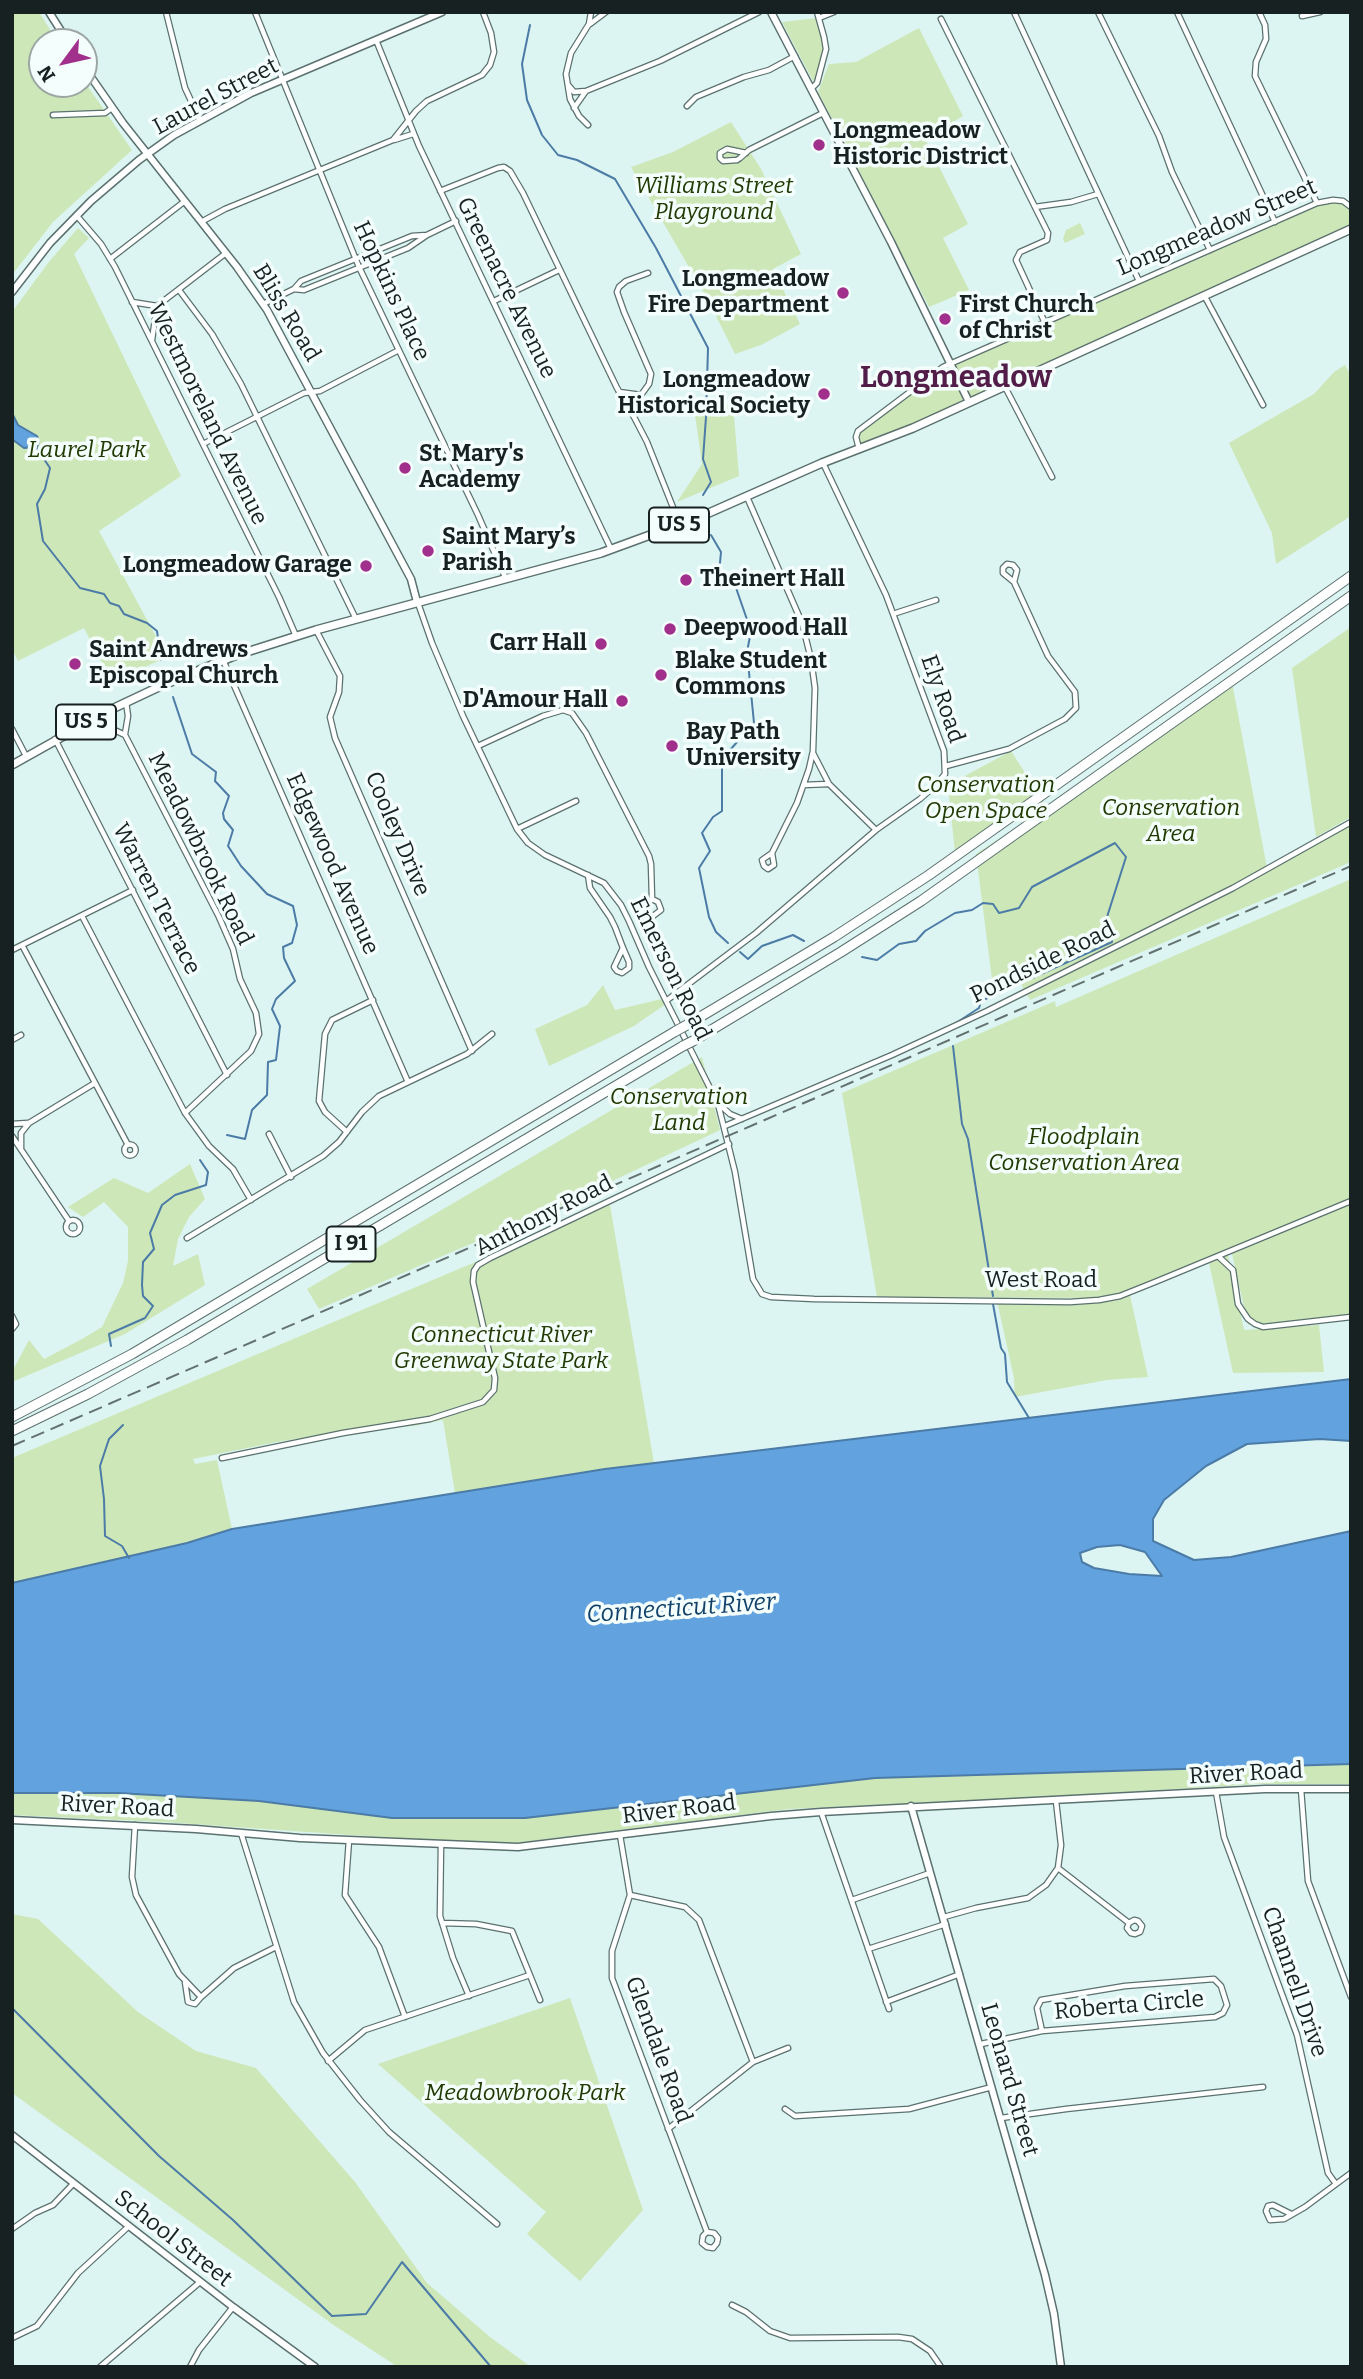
<!DOCTYPE html>
<html>
<head>
<meta charset="utf-8">
<style>
  body { margin:0 }
  #map { position:relative; width:1363px; height:2379px; overflow:hidden; background:#dcf5f2; font-family:Bitter,serif }
  canvas { display:block }
  .frame { position:absolute; inset:0; border:14px solid #182121; pointer-events:none }
  .north { position:absolute; left:28px; top:28px; width:70px; height:70px; box-sizing:border-box; background:#f4fefd; border:2px solid #9ca6a5; border-radius:50%; rotate:237deg; font-size:19px; font-weight:700; line-height:28px; text-align:center; color:#182121 }
  .north::after { content:''; display:block; margin:auto; width:24px; height:32px; background:#a1308d; clip-path:polygon(50% 0,100% 100%,50% 72%,0 100%) }
</style>
</head>
<body>
<div id="map">
<canvas width="1363" height="2379"></canvas>
<div class="frame"></div>
<div class="north">N</div>
</div>
<script>
const g = document.querySelector('canvas').getContext('2d');
g.lineJoin = 'round';
function fillPath(path, color) {
  g.fillStyle = color;
  g.fill(path, 'evenodd');
}
function poly(rows) {
  const path = new Path2D();
  for (const r of rows) {
    if (r.length === 3) {
      path.moveTo(r[0] + r[2], r[1]);
      path.arc(r[0], r[1], r[2], 0, 2 * Math.PI);
      continue;
    }
    path.moveTo(r[0], r[1]);
    for (let i = 2; i < r.length; i += 2) path.lineTo(r[i], r[i + 1]);
  }
  return path;
}
function trace(path, color, width, dash) {
  g.strokeStyle = color;
  g.lineWidth = width;
  g.lineCap = dash ? 'butt' : 'round';
  g.setLineDash(dash || []);
  g.stroke(path);
}
function write(font, color, halo, rows, align = 'center') {
  g.font = font + ' Bitter,serif';
  g.lineWidth = 7;
  g.setLineDash([]);
  g.textBaseline = 'middle';
  g.strokeStyle = halo;
  g.fillStyle = color;
  for (const [text, x, y, turn = 0] of rows) {
    g.save();
    g.translate(x, y);
    g.rotate((+turn || 0) * Math.PI / 180);
    g.textAlign = isNaN(turn) ? turn : align;
    if (halo) g.strokeText(text, 0, 0);
    g.fillText(text, 0, 0);
    g.restore();
  }
}
fillPath(poly([
  [12,12,39,12,58,42,42,42,42,84,84,84,84,81,132,150,53,222,12,275],
  [817,18,823,35,824,50,815,81,813,81,782,22],
  [919,28,963,116,925,139,968,224,943,238,969,290,929,307,818,92,829,64,856,62],
  [731,122,761,169,801,254,773,269,800,324,761,345,735,354,708,300,631,167,673,152],
  [1343,201,1351,207,1351,229,859,449,857,434,935,372,1317,203],
  [1080,223,1085,234,1065,243,1063,239,1066,230],
  [78,228,89,238,74,254,181,476,99,531,167,657,112,682,84,628,18,661,12,649,12,312,48,263],
  [1345,365,1351,375,1351,516,1276,564,1272,533,1229,443,1314,394,1334,372],
  [733,404,739,476,677,502,702,464,695,415],
  [1351,627,1351,817,1316,837,1292,668],
  [1231,677,1267,868,1351,823,1351,862,1030,1000,1021,984,994,995,976,854,1065,796],
  [1011,751,1044,802,955,853,948,785],
  [1351,879,1351,1198,1114,1298,877,1297,842,1093,1055,1001,1056,1007],
  [603,985,615,1010,679,995,634,1026,549,1066,535,1029,587,1005],
  [702,1057,720,1130,564,1204,319,1309,307,1289],
  [190,1164,205,1199,189,1217,178,1239,173,1266,198,1254,205,1285,125,1334,12,1382,12,1372,29,1340,44,1359,82,1339,102,1327,123,1283,128,1261,128,1227,104,1202,83,1217,68,1207,114,1178,148,1193],
  [1351,1203,1351,1315,1248,1325,1232,1254],
  [610,1205,654,1463,455,1493,443,1420,414,1426,348,1431,277,1442,193,1459,195,1464,217,1460,232,1529,187,1543,12,1583,12,1458],
  [1228,1255,1244,1330,1319,1325,1324,1372,1233,1373,1209,1263],
  [1130,1295,1148,1377,1107,1380,1015,1397,1014,1378,997,1301,1115,1301],
  [1351,1764,1351,1784,1258,1784,1065,1796,789,1809,515,1843,393,1838,164,1822,12,1815,12,1793,118,1793,259,1801,392,1818,525,1818,875,1778],
  [12,1914,38,1919,138,2012,196,2051,256,2068,355,2182,427,2283,490,2337,531,2367,398,2367,335,2326,12,2093],
  [570,1998,643,2210,580,2281,527,2234,546,2212,378,2064]
]), '#cde7b8');
const water = poly([
  [12,413,18,425,37,436,39,442,37,447,24,448,13,440,12,413],
  [1351,1379,1351,1441,1320,1439,1247,1444,1206,1466,1164,1500,1153,1519,1153,1541,1194,1560,1231,1557,1351,1531,1351,1764,875,1778,525,1818,392,1818,259,1801,118,1793,12,1793,12,1583,187,1543,232,1529,605,1469,1351,1379],
  [1120,1545,1145,1552,1162,1576,1129,1574,1094,1568,1082,1562,1080,1553,1097,1547,1120,1545]
]);
fillPath(water, '#61a2df');
trace(water, '#4b7ba6', 2);
trace(poly([
  [530,25,522,64,527,100,542,135,558,155,577,160,615,179,656,248,708,348,706,417,703,459,711,482,703,495],
  [35,446,50,468,45,489,37,504,43,541,80,588,104,594,110,603,119,606,124,614,147,623,157,631,161,660],
  [711,535,721,552,719,573,735,585,751,631,747,652,754,723,722,759,722,811,713,817,702,833,710,851,699,868,709,917,716,932,728,943],
  [173,697,192,754,216,772,215,781,229,796,223,813,224,819,233,830,228,846,241,866,267,894,293,906,297,925,292,943,283,947,284,958,295,981,276,999,272,1009,280,1026,276,1060,268,1062,267,1095,252,1110,245,1139,227,1135],
  [740,952,748,959,762,946,793,935,804,941],
  [862,957,877,960,899,944,916,941,925,931,955,913,972,910,983,903,993,904,999,913,1019,908,1032,887,1115,843,1126,857,1107,917,1112,942,981,1001,979,1008,956,1023],
  [953,1046,962,1124,968,1139,993,1296],
  [993,1304,1001,1348,1005,1354,1007,1382,1029,1418],
  [111,1346,109,1334,145,1318,153,1306,143,1296,142,1285,143,1262,154,1249,150,1233,162,1205,175,1195,206,1185,208,1172,200,1160],
  [123,1425,109,1439,100,1466,104,1499,105,1536,122,1546,129,1558],
  [12,2008,159,2156,233,2220,332,2316,366,2314,402,2262,491,2367]
]), '#4b7ba6', 2);
const minor = poly([
  [166,12,185,88,200,120],
  [255,12,359,267,478,515,506,579],
  [1014,12,1139,281],
  [1098,12,1159,136,1172,172,1210,250],
  [1177,12,1275,222],
  [1259,12,1265,25,1266,39,1256,62,1255,76,1317,203],
  [1302,16,1320,12],
  [819,18,834,12],
  [941,19,1048,233,1047,240,1020,252,1016,260,1045,323],
  [590,24,606,12],
  [376,40,419,146,611,549],
  [569,86,574,92,586,91],
  [812,88,817,83,826,49,824,37,817,12],
  [687,106,696,97,744,77,769,70,795,56],
  [574,108,586,91,660,61,759,12],
  [53,115,105,113,112,108],
  [588,125,579,116,570,99,566,74,571,53,589,24,591,12],
  [394,140,413,134],
  [746,153,727,149,720,153,720,158,723,161,737,160,740,158,749,150,823,113],
  [440,191,498,168,504,167,510,171,523,193,617,388,634,417],
  [1035,207,1071,202,1098,194],
  [77,216,101,244,115,267,279,597,296,636],
  [201,222,225,209,393,140,416,111,427,101,482,75,490,65,494,52,491,33,483,12],
  [110,259,185,201],
  [648,273,626,281,619,287,617,292,624,312,651,374,649,384,641,395,634,417,647,442,680,525],
  [294,289,304,290,408,248,427,235,456,221],
  [179,290,212,334,241,384,356,619],
  [1204,295,1263,405],
  [494,301,559,270],
  [132,302,157,306],
  [263,304,294,289,301,281,412,236,427,235],
  [152,340,157,306,226,253],
  [1004,385,1052,477],
  [619,392,641,395],
  [203,444,304,393,320,391,399,350],
  [859,449,856,437,858,431,943,367,1317,203,1333,200,1343,201,1351,207],
  [747,497,802,623,811,659,815,688,813,751,809,769,797,803,772,853,774,865,768,869,764,866,762,860,772,853],
  [418,603,432,643,463,716,517,829,528,843,545,855,604,883,621,905,629,921,649,967,718,1104,735,1172,753,1279,762,1294,771,1297,814,1299,1070,1302,1099,1300,1120,1296,1155,1282,1351,1201],
  [893,614,936,600],
  [316,630,340,676,339,692,330,717,335,738,472,1051],
  [223,660,408,1082],
  [93,720,125,735,219,917,233,949,240,979,256,1013,259,1034,251,1051,185,1113],
  [12,729,26,756],
  [125,734,128,716,126,702],
  [55,739,227,1075],
  [478,746,543,716,563,710,572,713,586,733,649,856,651,864,652,899,645,907,648,914,653,916,661,910,658,902,652,899],
  [813,753,829,784,876,830],
  [946,766,1009,749,1065,719,1076,708,1075,692,1048,656,1014,582,1017,570,1013,565,1007,564,1003,568,1003,573,1014,582],
  [804,785,828,784],
  [517,829,576,801],
  [588,875,590,888,610,917,615,927,623,948,629,962,629,968,622,973,617,971,614,967,623,948],
  [82,916,185,1113,209,1146,233,1169,251,1200],
  [22,945,128,1145],
  [12,950,133,890],
  [666,1001,756,933,876,830,920,799,937,784,945,774,944,751,886,595,823,463],
  [12,1040,21,1035],
  [720,1105,730,1114,742,1119],
  [12,1124,28,1123],
  [725,1126,892,1055,987,1011,1233,888,1351,822],
  [347,1132,325,1112,319,1101,325,1034,332,1020,373,1000],
  [269,1134,291,1177],
  [12,1136,69,1221],
  [130,1150,5.5],
  [21,1148,21,1133,29,1123,95,1083],
  [73,1227,7],
  [187,1238,323,1156,339,1142,362,1112,379,1096,467,1054,492,1034],
  [1219,1257,1233,1270,1238,1304,1248,1319,1255,1324,1263,1327,1351,1317],
  [12,1316,16,1324,12,1329],
  [222,1458,343,1433,430,1419,483,1402,494,1390,495,1378,473,1282,474,1271,478,1265,490,1258,729,1144],
  [1301,1789,1308,1881,1351,1997],
  [1216,1792,1224,1837,1297,2035,1328,2173,1336,2184],
  [1056,1801,1061,1845,1058,1868,1129,1923,1127,1928,1131,1933,1135,1934,1140,1932,1142,1926,1138,1921,1134,1920,1129,1923],
  [821,1812,889,2009],
  [135,1825,132,1877,136,1895,179,1974,201,1997,234,1968,276,1947],
  [241,1833,294,2002,323,2053,360,2100,389,2132,497,2224],
  [620,1835,630,1895,612,1951,612,1978,707,2232,703,2236,702,2243,707,2247,713,2248,717,2243,718,2238,714,2233,707,2232],
  [349,1840,345,1895,379,1947,405,2017],
  [441,1844,440,1916,453,1958,469,1996],
  [630,1895,685,1907,699,1920,753,2062],
  [852,1900,930,1873],
  [944,1917,976,1908,1028,1898,1046,1885,1058,1868],
  [442,1923,476,1924,512,1931,540,2000],
  [868,1949,946,1924],
  [185,1982,188,2002,195,2004,201,1997],
  [886,2002,960,1974],
  [981,2044,1042,2031,1215,2017,1223,2013,1227,2005,1221,1986,1214,1979,1125,1986,1041,2000,1037,2008,1042,2031],
  [328,2061,365,2030,530,1975],
  [785,2109,795,2116,909,2109,992,2087],
  [1001,2118,1066,2109,1263,2087],
  [668,2129,753,2062,788,2048],
  [1291,2214,1273,2205,1268,2206,1266,2211,1270,2220,1284,2219,1305,2207,1351,2173],
  [12,2229,35,2213,53,2205,73,2184],
  [732,2305,746,2312,770,2331,790,2338,898,2337,912,2339,930,2351,941,2367],
  [12,2338,37,2326,78,2273,129,2226],
  [100,2367,200,2282],
  [190,2367,199,2350,233,2307]
]);
const tertiary = poly([
  [12,292,50,243,91,201,139,160,174,135,251,93,442,12],
  [911,1806,1045,2275,1054,2314,1061,2367],
  [12,1820,196,1829,300,1838,518,1847,771,1816,821,1812,1265,1789,1351,1789],
  [12,2135,233,2307,315,2367]
]);
const secondary = poly([
  [49,12,68,42],
  [771,12,891,242,969,402],
  [84,67,123,123,237,267,267,310,411,579,417,602]
]);
const primary = poly([
  [12,765,112,709,163,685,234,656,316,630,601,553,702,516,822,463,913,428,1351,229]
]);
const motorway = poly([
  [685,1026,834,937,929,875,1351,576],
  [693,1041,841,952,921,901,1351,596],
  [12,1417,132,1354,676,1031],
  [12,1431,88,1394,187,1340,683,1046]
]);
trace(minor, '#5b716f', 7);
trace(tertiary, '#5b716f', 9);
trace(secondary, '#5b716f', 9);
trace(primary, '#5b716f', 10);
trace(motorway, '#5b716f', 11);
trace(minor, '#fff', 4.5);
trace(tertiary, '#fff', 6);
trace(secondary, '#fff', 6);
trace(primary, '#fff', 7);
trace(motorway, '#fff', 9);
trace(poly([
  [12,1446,1351,866]
]), '#637270', 2, [14, 7]);
const motorwayBridge = poly([
  [676,1031,685,1026],
  [683,1046,693,1041]
]);
trace(motorwayBridge, '#5b716f', 11, []);
trace(motorwayBridge, '#fff', 9);
for (const [x, y, r, color] of [
  [819,145,7,"#a1308d"],
  [843,293,7,"#a1308d"],
  [945,319,7,"#a1308d"],
  [824,394,7,"#a1308d"],
  [405,468,7,"#a1308d"],
  [428,551,7,"#a1308d"],
  [366,566,7,"#a1308d"],
  [686,580,7,"#a1308d"],
  [670,629,7,"#a1308d"],
  [601,644,7,"#a1308d"],
  [75,664,7,"#a1308d"],
  [661,675,7,"#a1308d"],
  [622,701,7,"#a1308d"],
  [672,746,7,"#a1308d"]
]) {
  const dot = new Path2D();
  dot.arc(x, y, r, 0, 2 * Math.PI);
  g.fillStyle = color;
  g.fill(dot);
  trace(dot, '#f4fefd', 2.5);
}
for (const [x, y, w] of [
  [679,525,60],
  [86,722,60],
  [351,1244,49]
]) {
  const box = new Path2D();
  box.roundRect(x - w / 2, y - 17.5, w, 35, 5);
  g.fillStyle = '#f4fefd';
  g.fill(box);
  trace(box, '#182121', 2);
}
write('bold 21px', '#182121', null, [
  ["US 5",679,525],
  ["US 5",86,722],
  ["I 91",351,1244]
]);
write('23px', '#182121', '#f4fefd', [
  ["Laurel Street",216,97,-28],
  ["Longmeadow Street",1217,228,-23],
  ["Greenacre Avenue",506,288,64],
  ["Hopkins Place",391,291,65],
  ["Bliss Road",286,313,59],
  ["Westmoreland Avenue",207,414,64],
  ["Ely Road",942,699,71],
  ["Cooley Drive",397,834,67],
  ["Meadowbrook Road",200,849,64],
  ["Edgewood Avenue",332,864,66],
  ["Warren Terrace",156,899,63],
  ["Pondside Road",1043,963,-26],
  ["Emerson Road",670,969,64],
  ["Anthony Road",544,1216,-27],
  ["West Road",1041,1281],
  ["River Road",1246,1774,-3],
  ["River Road",117,1807,3],
  ["River Road",679,1810,-7],
  ["Channell Drive",1294,1982,71],
  ["Roberta Circle",1129,2006,-5],
  ["Glendale Road",658,2050,70],
  ["Leonard Street",1009,2080,74],
  ["School Street",173,2239,38]
]);
write('bold 23px', '#182121', '#f4fefd', [
  ["Longmeadow",833,132],
  ["Historic District",833,158],
  ["Longmeadow",829,280,"right"],
  ["Fire Department",829,306,"right"],
  ["First Church",959,306],
  ["of Christ",959,332],
  ["Longmeadow",810,381,"right"],
  ["Historical Society",810,407,"right"],
  ["St. Mary's",419,455],
  ["Academy",419,481],
  ["Saint Mary’s",442,538],
  ["Parish",442,564],
  ["Longmeadow Garage",352,566,"right"],
  ["Theinert Hall",700,580],
  ["Deepwood Hall",684,629],
  ["Carr Hall",587,644,"right"],
  ["Saint Andrews",89,651],
  ["Episcopal Church",89,677],
  ["Blake Student",675,662],
  ["Commons",675,688],
  ["D'Amour Hall",608,701,"right"],
  ["Bay Path",686,733],
  ["University",686,759]
], 'left');
write('italic 23px', '#213a01', '#f4fefd', [
  ["Williams Street",714,187],
  ["Playground",714,213],
  ["Laurel Park",87,451],
  ["Conservation",986,786],
  ["Open Space",986,812],
  ["Conservation",1171,809],
  ["Area",1171,835],
  ["Conservation",679,1098],
  ["Land",679,1124],
  ["Floodplain",1084,1138],
  ["Conservation Area",1084,1164],
  ["Connecticut River",501,1336],
  ["Greenway State Park",501,1362],
  ["Meadowbrook Park",525,2094]
]);
write('italic 24px', '#12426a', '#f4fefd', [
  ["Connecticut River",681,1609,-4]
]);
write('bold 30px', '#531d49', '#f4fefd', [
  ["Longmeadow",956,379]
]);
</script>
</body>
</html>
